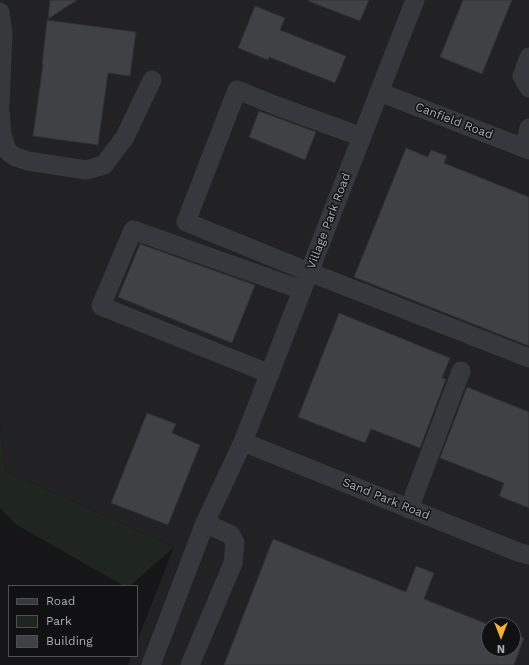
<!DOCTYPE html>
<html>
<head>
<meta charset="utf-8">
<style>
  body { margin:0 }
  #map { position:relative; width:529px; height:665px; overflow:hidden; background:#161618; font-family:"Work Sans",sans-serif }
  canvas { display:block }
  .legend { position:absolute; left:8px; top:585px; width:130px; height:72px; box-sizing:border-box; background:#111113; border:1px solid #4d4f55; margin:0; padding:5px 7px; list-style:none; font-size:12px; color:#a8adb8 }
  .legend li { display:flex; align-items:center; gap:8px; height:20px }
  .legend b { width:20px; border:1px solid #4d4f55 }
  .north { position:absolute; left:481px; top:617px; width:40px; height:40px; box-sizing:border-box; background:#111113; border:1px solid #4d4f55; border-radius:50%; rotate:180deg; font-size:11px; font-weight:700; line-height:16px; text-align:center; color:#a8adb8 }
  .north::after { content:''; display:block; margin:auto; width:14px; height:18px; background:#f2b134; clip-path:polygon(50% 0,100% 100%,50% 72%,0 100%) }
</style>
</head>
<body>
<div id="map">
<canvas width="529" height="665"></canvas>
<ul class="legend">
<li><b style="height:5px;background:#37383d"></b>Road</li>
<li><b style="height:11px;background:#1e261f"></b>Park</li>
<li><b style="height:11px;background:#404145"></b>Building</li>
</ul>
<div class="north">N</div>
</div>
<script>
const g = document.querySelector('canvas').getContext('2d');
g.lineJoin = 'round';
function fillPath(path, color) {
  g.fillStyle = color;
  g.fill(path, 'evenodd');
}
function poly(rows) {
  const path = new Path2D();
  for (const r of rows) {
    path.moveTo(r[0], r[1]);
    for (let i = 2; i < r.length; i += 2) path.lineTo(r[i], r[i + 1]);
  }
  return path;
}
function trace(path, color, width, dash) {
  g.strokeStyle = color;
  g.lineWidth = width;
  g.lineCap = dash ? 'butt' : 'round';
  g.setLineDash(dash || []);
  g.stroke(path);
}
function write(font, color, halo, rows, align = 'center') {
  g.font = font + ' "Work Sans",sans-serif';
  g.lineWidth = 3;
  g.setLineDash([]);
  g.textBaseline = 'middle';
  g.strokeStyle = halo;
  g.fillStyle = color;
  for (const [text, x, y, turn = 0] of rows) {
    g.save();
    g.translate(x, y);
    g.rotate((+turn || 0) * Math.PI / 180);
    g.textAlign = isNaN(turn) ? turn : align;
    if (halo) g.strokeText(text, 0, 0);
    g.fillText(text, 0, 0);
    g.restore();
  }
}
fillPath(poly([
  [0,0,529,0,529,665,128,665,131,656,137,656,137,641,174,547,6,471,0,424],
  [489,625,513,625,513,649,489,649]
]), '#222225');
fillPath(poly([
  [0,424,6,471,174,547,130,586,124,586,17,525,0,508]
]), '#1e261f');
const building = poly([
  [50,0,77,0,48,19,50,0],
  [308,0,369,0,360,21,308,1,308,0],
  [463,0,512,0,482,74,440,57,463,0],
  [255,6,285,18,280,30,346,56,335,83,269,57,268,60,238,48,255,6],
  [47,20,136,32,130,76,108,73,98,145,33,136,43,64,42,64,47,20],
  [259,111,316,132,305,160,249,137,259,111],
  [406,148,428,157,431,150,447,156,444,163,529,197,529,346,354,277,406,148],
  [140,244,255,285,232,343,118,297,140,244],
  [339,313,450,358,442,378,446,379,420,448,371,429,365,443,298,417,339,313],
  [467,387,529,412,529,508,499,496,504,483,440,458,467,387],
  [147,413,176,424,172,433,200,445,168,525,111,503,147,413],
  [273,539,406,592,416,566,434,573,424,599,490,625,489,625,489,649,513,649,513,634,524,638,514,665,224,665,273,539]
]);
fillPath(building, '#404145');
trace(building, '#303034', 1);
trace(poly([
  [0,12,3,33,0,103],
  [529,57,522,76,529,88],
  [379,92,529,150],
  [0,110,2,135,7,150,11,154,16,157,28,161,86,170,104,165,125,137,152,80],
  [362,137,277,106,237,90,186,222,309,272,529,358],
  [524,148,529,128],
  [270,374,101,306,133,230,302,290],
  [243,442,518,552,529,555],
  [409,509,461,371],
  [151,665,205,523,243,442,415,0],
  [190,665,233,563,235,543,231,535,205,523]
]), '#37383d', 19);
write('12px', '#a8adb8', '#111113', [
  ["Canfield Road",454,121,21],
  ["Village Park Road",329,221,-69],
  ["Sand Park Road",386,499,22]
]);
</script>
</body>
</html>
